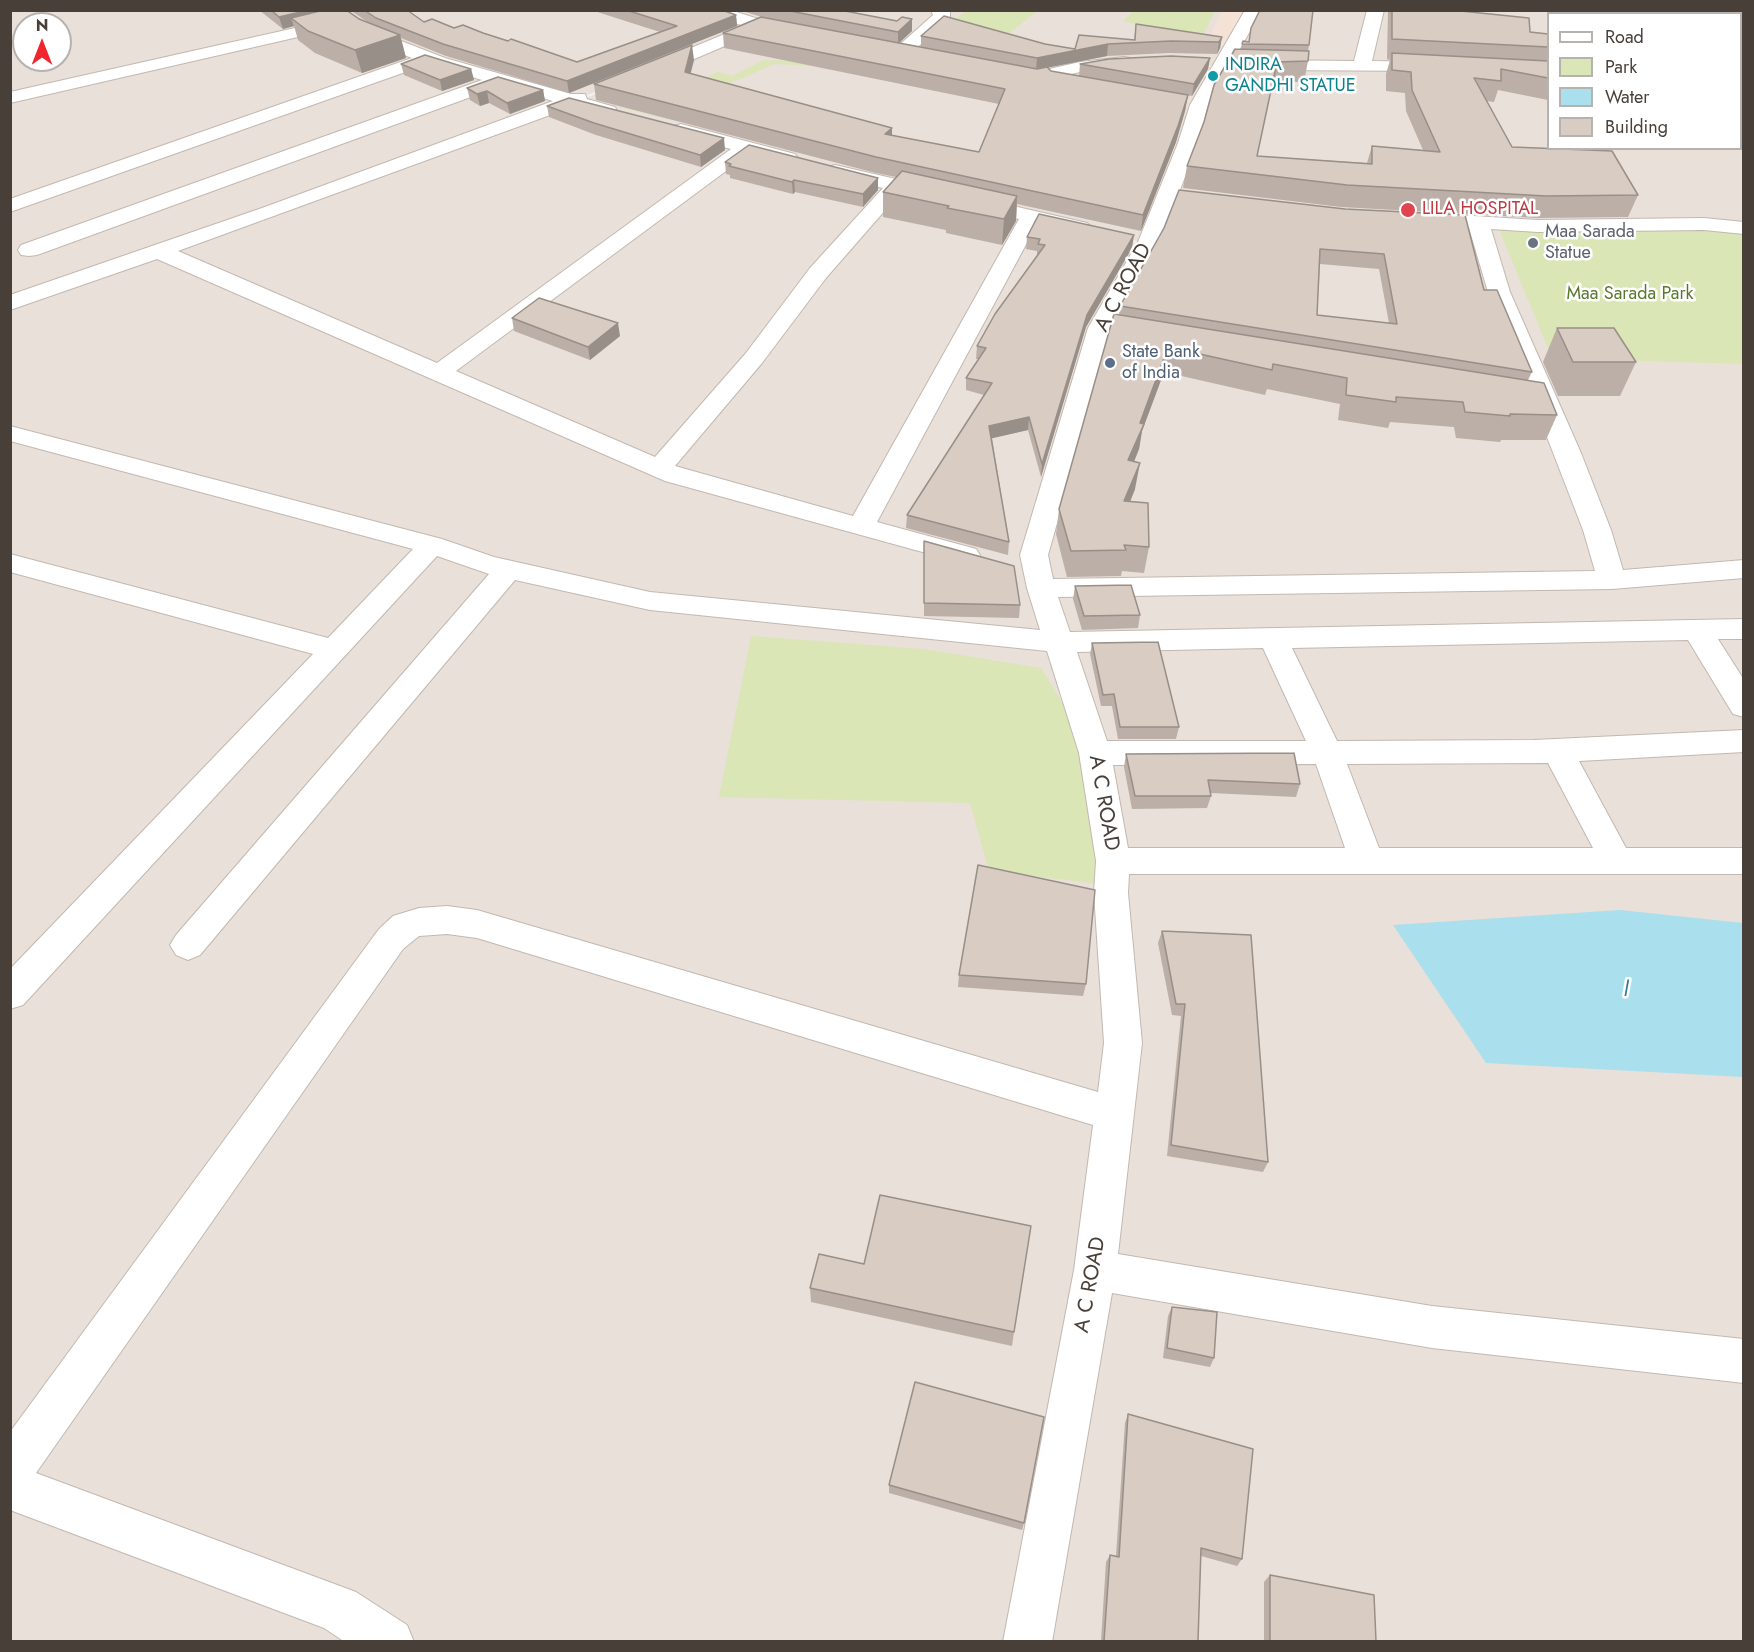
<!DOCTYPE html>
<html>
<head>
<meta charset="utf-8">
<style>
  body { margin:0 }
  #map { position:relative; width:1754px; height:1652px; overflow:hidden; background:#f4efea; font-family:Jost,sans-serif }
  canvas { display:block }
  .frame { position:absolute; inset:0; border:12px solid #483f38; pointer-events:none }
  .legend { position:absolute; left:1547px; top:12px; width:195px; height:138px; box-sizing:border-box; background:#fff; border:2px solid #b6b2af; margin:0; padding:8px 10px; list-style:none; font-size:18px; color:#483f38 }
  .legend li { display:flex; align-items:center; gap:12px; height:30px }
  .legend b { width:30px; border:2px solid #b6b2af }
  .north { position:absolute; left:12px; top:12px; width:60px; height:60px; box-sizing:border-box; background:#fff; border:2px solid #b6b2af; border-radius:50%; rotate:0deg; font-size:16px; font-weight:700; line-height:24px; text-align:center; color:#483f38 }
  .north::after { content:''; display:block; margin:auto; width:21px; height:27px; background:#f0252d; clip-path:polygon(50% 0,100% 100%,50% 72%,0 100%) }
</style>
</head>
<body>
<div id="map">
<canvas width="1754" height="1652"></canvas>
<div class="frame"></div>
<ul class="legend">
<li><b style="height:8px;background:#fff"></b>Road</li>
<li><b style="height:16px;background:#dae6b5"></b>Park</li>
<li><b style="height:16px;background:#aadfee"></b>Water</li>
<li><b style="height:16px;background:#d9ccc3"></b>Building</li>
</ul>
<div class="north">N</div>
</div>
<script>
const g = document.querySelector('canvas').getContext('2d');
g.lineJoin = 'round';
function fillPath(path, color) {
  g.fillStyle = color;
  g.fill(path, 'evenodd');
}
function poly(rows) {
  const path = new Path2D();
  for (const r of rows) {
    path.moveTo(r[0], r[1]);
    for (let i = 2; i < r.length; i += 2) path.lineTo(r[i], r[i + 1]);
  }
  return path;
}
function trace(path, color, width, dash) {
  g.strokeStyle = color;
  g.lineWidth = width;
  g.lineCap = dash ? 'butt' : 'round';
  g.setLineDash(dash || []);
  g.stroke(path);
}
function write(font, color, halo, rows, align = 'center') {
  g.font = font + ' Jost,sans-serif';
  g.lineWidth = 5;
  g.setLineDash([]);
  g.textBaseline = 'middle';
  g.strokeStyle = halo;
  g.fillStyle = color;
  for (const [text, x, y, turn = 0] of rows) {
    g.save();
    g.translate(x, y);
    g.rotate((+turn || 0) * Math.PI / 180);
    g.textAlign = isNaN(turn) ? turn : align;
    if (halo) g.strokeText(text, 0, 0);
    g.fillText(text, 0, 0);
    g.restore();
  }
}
fillPath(poly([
  [721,10,776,23,574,100,868,183,1145,245,1141,242,868,180,580,100,746,39,890,46,731,11,1743,11,1743,1641,11,1642,11,11],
  [1548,14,1740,14,1740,148,1548,148],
  [24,24,60,24,60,60,24,60],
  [1137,64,1226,66,1198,104,1188,101,1196,102,1221,67,1132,66,1054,76],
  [1033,573,1120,893,1101,884]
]), '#e8e0d9');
fillPath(poly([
  [1222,11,1245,11,1226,47,1206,44]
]), '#f5e2d7');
fillPath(poly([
  [966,11,1037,11,1003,38,946,26],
  [1134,11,1215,11,1200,40,1123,21],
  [843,54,813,66,775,64,700,96,698,102,668,119,619,107,648,92,663,96,718,72,732,76,764,60,792,61],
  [1499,229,1743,232,1743,364,1552,358],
  [751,636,923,649,1041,668,1091,749,1101,884,989,871,970,803,719,797]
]), '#dae6b5');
fillPath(poly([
  [1620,910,1743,923,1743,1077,1486,1063,1393,925]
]), '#aadfee');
const street = poly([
  [326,10,346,10,378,32,445,58,571,94,585,94,587,99,615,107,617,111,615,115,608,117,572,107,178,251,437,363,731,149,674,134,671,130,674,126,681,124,795,154,798,158,795,162,788,164,749,154,456,371,655,457,746,353,810,268,883,188,828,175,825,171,828,167,835,165,1087,223,1091,227,1087,231,1080,233,1037,224,877,522,976,549,980,555,976,561,966,564,665,481,157,259,10,310,10,295,262,208,553,101,501,86,37,255,29,256,21,255,18,250,21,245,482,80,428,64,10,212,10,199,412,58,366,40,346,26,10,103,10,92,335,19,326,10],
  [901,192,1019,219,853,516,675,466,762,363,826,278,901,192],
  [702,10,730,10,762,20,800,27,803,31,800,35,794,36,762,30,657,75,645,75,642,71,645,67,744,26,704,14,702,10],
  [931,10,950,10,950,17,908,56,896,56,893,52,896,48,933,15,931,10],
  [1245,10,1262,10,1208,105,1198,143,1160,242,1112,328,1048,555,1053,579,1595,571,1583,530,1535,406,1512,401,1509,396,1512,391,1529,390,1488,292,1469,228,1450,225,1446,221,1450,217,1457,215,1538,220,1704,218,1744,222,1744,234,1704,230,1538,232,1491,229,1510,292,1581,453,1611,530,1623,570,1744,560,1744,578,1612,589,1058,597,1070,632,1744,619,1744,639,1718,639,1744,680,1744,717,1733,714,1688,640,1292,648,1337,741,1534,740,1744,730,1744,752,1579,761,1626,848,1744,848,1744,874,1129,874,1128,893,1142,1043,1118,1254,1432,1306,1744,1339,1744,1383,1432,1348,1112,1293,1052,1642,1003,1642,1074,1270,1093,1125,477,938,447,934,419,936,403,949,36,1473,356,1592,407,1625,414,1642,345,1642,324,1628,10,1510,10,1432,379,929,393,916,419,908,447,906,477,910,1098,1092,1104,1043,1094,893,1096,861,1079,753,1047,651,650,610,515,580,200,955,188,960,176,955,170,945,176,935,489,574,437,556,23,1005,10,1009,10,969,313,654,10,572,10,554,328,638,413,549,10,441,10,426,442,539,494,557,650,592,1040,630,1027,588,1020,555,1088,328,1138,242,1178,143,1190,105,1245,10],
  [1263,648,1306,741,1107,741,1077,652,1263,648],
  [1548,763,1593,848,1379,848,1347,764,1548,763],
  [1316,764,1345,848,1128,848,1113,765,1316,764],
  [1367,10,1384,10,1372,61,1433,62,1439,63,1442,67,1439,71,1263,70,1257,69,1254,65,1257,61,1263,60,1354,61,1367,10],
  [1124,57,1130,58,1133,62,1130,66,1080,72,1036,82,1006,76,1003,72,1006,68,1012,67,1036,72,1080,62,1124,57],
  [1740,89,1744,89,1744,100,1740,100,1740,89]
]);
trace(street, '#c3b8b0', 2);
fillPath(street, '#fff');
fillPath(poly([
  [259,10,346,10,359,19,369,23,350,10,407,10,424,22,483,33,577,62,660,32,591,10,722,10,736,15,737,26,569,93,446,56,401,38,406,58,362,73,315,53,298,40,294,26,283,29],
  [739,10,840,10,897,21,912,19,912,31,899,43,921,47,921,36,1045,44,1075,49,1134,40,1136,24,1222,37,1220,48,1217,54,1169,53,1107,56,1048,67,1051,71,1079,76,1080,64,1210,58,1208,69,1192,96,1146,88,1188,95,1185,111,1176,142,1141,231,1017,204,1016,221,1002,245,946,233,946,230,883,217,883,192,896,177,876,173,596,100,594,84,694,60,690,73,892,128,892,136,979,152,999,104,724,48,723,33,762,17],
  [1388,10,1451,10,1530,32,1548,34,1548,100,1498,90,1494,102,1486,101,1512,147,1638,195,1628,217,1538,218,1341,207,1183,188,1187,166,1241,49,1242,44,1309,45,1308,51,1308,61,1304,82,1272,82,1257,156,1367,163,1372,146,1423,150,1406,111,1405,93,1386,91,1386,74,1390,60,1387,59],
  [1740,45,1743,47,1743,87,1740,87],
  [401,64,471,69,474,80,442,91,404,75],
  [467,88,543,90,545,101,510,114,489,103,480,106,470,100],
  [547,106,725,150,701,167,596,135,549,117],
  [725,162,878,190,863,207,795,192,793,194,730,178,730,175,726,174],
  [1345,209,1484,290,1532,372,1528,380,1557,415,1546,440,1501,440,1500,442,1456,438,1454,427,1390,422,1388,428,1338,420,1340,404,1267,389,1265,395,1164,372,1142,431,1139,449,1134,462,1135,489,1130,502,1149,547,1144,573,1122,571,1121,576,1067,577,1056,534,1059,509,1119,314,1120,306],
  [1320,264,1379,269,1389,323,1317,315],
  [1027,237,1132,248,1086,327,1041,477,1028,430,992,438,1009,542,1008,555,906,528,907,515,984,395,966,390,966,378,979,359,976,359,977,346,1037,256,1037,251,1026,249],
  [512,318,620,336,590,360,514,331],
  [1557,328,1636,362,1620,396,1558,396,1543,362],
  [924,554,1020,605,1019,618,924,616],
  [1075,586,1140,615,1138,628,1082,630,1073,599],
  [1092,643,1179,727,1176,739,1118,739,1112,706,1101,706,1090,654],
  [1126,754,1300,784,1296,797,1211,793,1211,796,1207,808,1132,809,1124,767],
  [1162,931,1268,1162,1263,1172,1167,1156,1181,1016,1172,1015,1158,943],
  [959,975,1086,984,1083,996,958,987],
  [810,1288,1014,1332,1012,1346,811,1302],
  [1172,1307,1214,1358,1210,1367,1163,1358,1168,1316],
  [1128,1414,1242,1559,1237,1566,1201,1556,1198,1641,1101,1641,1106,1562,1110,1555,1116,1556,1125,1423],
  [889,1485,1024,1523,1022,1530,889,1493],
  [1270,1575,1376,1641,1264,1641,1264,1582]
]), '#bbafa8');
fillPath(poly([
  [309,10,329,10,291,18,294,26,283,29,279,17],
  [736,15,737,26,569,93,567,81],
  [912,19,912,31,898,44,898,32],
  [400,35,406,58,362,73,355,50],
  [1222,37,1220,48,1217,54,1219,42],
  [1108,44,1107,56,1036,70,1037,58],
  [692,45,694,60,687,88,685,72],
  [1210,58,1208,69,1192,96,1194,84],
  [471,69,474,80,442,91,440,80],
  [543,90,545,101,510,114,507,103],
  [487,91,489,103,480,106,477,94],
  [1188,95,1185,111,1176,142,1141,231,1143,215],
  [892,128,892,144,885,134],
  [724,138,725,150,701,167,700,155],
  [878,178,878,190,863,207,863,194],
  [794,180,795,192,793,194,792,182],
  [1017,196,1016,221,1002,245,1004,219],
  [1134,235,1132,248,1086,327,1041,477,1042,464,1087,315],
  [618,323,620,336,590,360,588,347],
  [1168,347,1164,372,1142,431,1139,449,1124,486,1128,460,1140,423],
  [1029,417,1028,430,989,439,989,426],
  [1140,463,1135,489,1120,527,1124,501]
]), '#988f88');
const building = poly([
  [271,10,309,10,279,17,271,10],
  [324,10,346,10,359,19,400,35,355,50,308,31,291,18,324,10],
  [364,10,407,10,424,22,432,19,454,28,463,25,483,33,508,41,511,39,577,62,677,26,626,10,722,10,736,15,567,81,443,44,376,18,364,10],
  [785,10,840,10,897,21,902,17,912,19,898,32,785,10],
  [1260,10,1313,10,1309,45,1242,44,1243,41,1249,42,1251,28,1260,10],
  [1392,10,1451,10,1529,18,1530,32,1548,34,1548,47,1392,39,1392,10],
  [944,16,1045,44,1075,49,1079,35,1135,40,1136,24,1222,37,1219,42,1171,41,1108,44,1037,58,921,36,944,16],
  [761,17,1037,69,1047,67,1051,71,1188,95,1178,126,1143,215,876,157,594,84,692,45,685,72,892,128,885,134,979,152,1005,89,723,33,761,17],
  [1740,45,1743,47,1743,73,1740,70,1740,45],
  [1235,49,1309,51,1308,61,1277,62,1257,156,1372,164,1372,146,1440,152,1412,90,1411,72,1392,70,1392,53,1548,61,1548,78,1501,69,1501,81,1474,78,1512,147,1612,151,1638,195,1546,196,1347,185,1187,166,1204,122,1214,85,1235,49],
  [425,55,471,69,440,80,401,64,425,55],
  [1171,56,1210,58,1194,84,1080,64,1109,59,1171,56],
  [498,77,543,90,507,103,487,91,477,94,467,88,498,77],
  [569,98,724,138,700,155,594,123,547,106,569,98],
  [749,145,878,178,863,194,794,180,792,182,729,166,731,164,725,162,749,145],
  [902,171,1017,196,1004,219,947,208,949,206,883,192,902,171],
  [1179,190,1345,209,1465,215,1484,290,1497,290,1532,372,1120,306,1164,228,1179,190],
  [1320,249,1384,254,1397,324,1317,315,1320,249],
  [1039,214,1134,235,1087,315,1042,464,1029,417,989,426,1009,542,907,515,992,383,966,378,986,348,977,346,995,314,1045,245,1038,244,1040,239,1027,237,1039,214],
  [539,298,618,323,588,347,512,318,539,298],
  [1114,314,1544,383,1557,415,1510,414,1510,416,1465,412,1463,402,1396,397,1396,402,1346,395,1347,378,1273,364,1272,370,1168,347,1140,423,1144,424,1128,460,1140,463,1124,501,1148,503,1149,547,1124,545,1126,550,1071,551,1059,509,1114,314],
  [1557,328,1614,328,1636,362,1573,362,1557,328],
  [924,541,1014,566,1020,605,924,603,924,541],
  [1131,585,1140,615,1084,616,1075,586,1131,585],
  [1158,642,1179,727,1120,727,1114,694,1103,695,1092,643,1158,642],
  [1294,753,1300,784,1208,780,1211,796,1135,796,1126,754,1294,753],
  [978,865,1095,890,1086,984,959,975,978,865],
  [1162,931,1251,935,1268,1162,1171,1145,1185,1004,1176,1004,1162,931],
  [880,1195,1031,1226,1014,1332,810,1288,819,1254,864,1264,880,1195],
  [1172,1307,1217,1312,1214,1358,1167,1348,1172,1307],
  [915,1382,1044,1417,1024,1523,889,1485,915,1382],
  [1128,1414,1253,1449,1242,1559,1201,1548,1198,1641,1104,1641,1110,1555,1119,1557,1128,1414],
  [1270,1575,1374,1595,1376,1641,1270,1641,1270,1575]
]);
fillPath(building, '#d9ccc3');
trace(building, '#988f88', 1.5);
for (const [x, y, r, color] of [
  [1213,76,6,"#0f9aa8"],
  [1408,210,8,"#e0444e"],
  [1533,243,6,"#6b7280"],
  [1110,363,6,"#5c6f8a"]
]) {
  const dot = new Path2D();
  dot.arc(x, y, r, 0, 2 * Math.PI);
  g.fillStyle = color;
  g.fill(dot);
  trace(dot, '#fff', 2);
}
write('18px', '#0d838f', '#fff', [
  ["INDIRA",1225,66],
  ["GANDHI STATUE",1225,87]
], 'left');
write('18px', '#be3a42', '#fff', [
  ["LILA HOSPITAL",1422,210]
], 'left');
write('18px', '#5b616d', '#fff', [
  ["Maa Sarada",1545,233],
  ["Statue",1545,254]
], 'left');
write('18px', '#58782d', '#fff', [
  ["Maa Sarada Park",1630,295]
]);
write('18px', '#4e5e75', '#fff', [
  ["State Bank",1122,353],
  ["of India",1122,374]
], 'left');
write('21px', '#483f38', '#fff', [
  ["A C ROAD",1124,288,-62],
  ["A C ROAD",1103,803,80],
  ["A C ROAD",1091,1285,-80]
]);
write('italic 22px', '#2e7a90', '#fff', [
  ["l",1626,991]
]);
</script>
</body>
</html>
